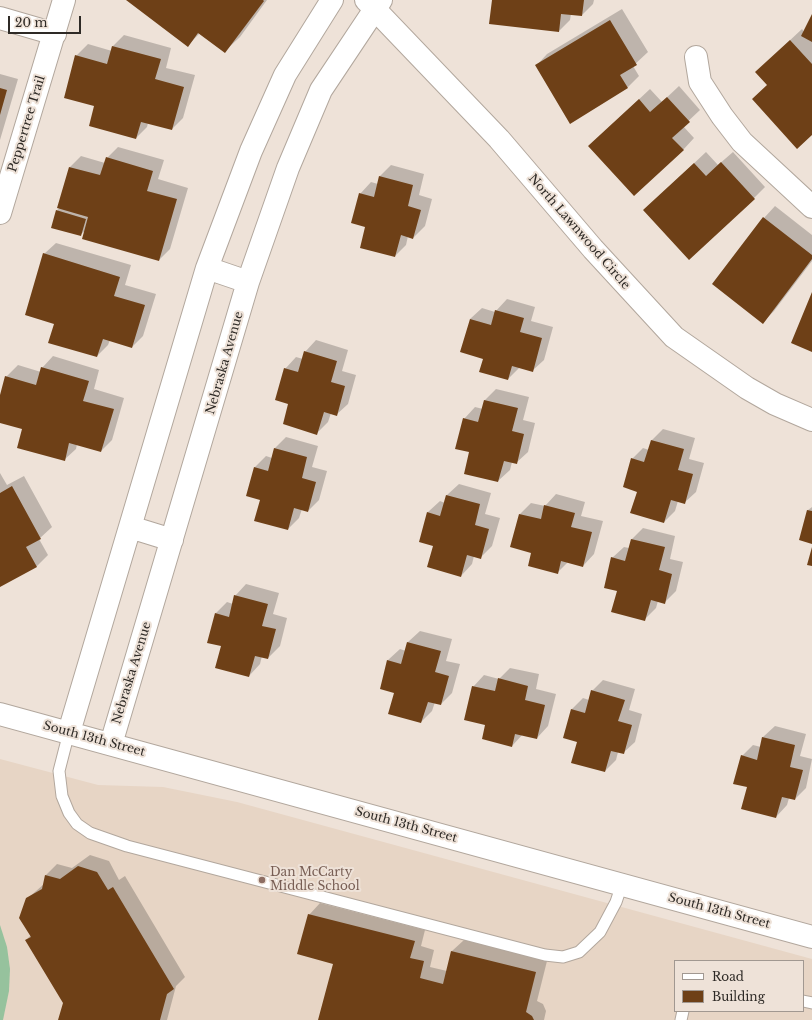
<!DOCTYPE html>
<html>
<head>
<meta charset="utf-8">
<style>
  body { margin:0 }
  #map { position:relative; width:812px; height:1020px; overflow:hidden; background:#eee2d8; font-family:"Libre Baskerville",serif }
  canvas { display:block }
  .legend { position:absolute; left:674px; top:960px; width:130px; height:52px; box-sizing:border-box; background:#eee2d8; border:1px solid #a19891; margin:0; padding:5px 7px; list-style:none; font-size:12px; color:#2e2a26 }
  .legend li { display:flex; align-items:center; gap:8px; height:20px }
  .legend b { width:20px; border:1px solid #a19891 }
  .scale { position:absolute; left:8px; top:16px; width:73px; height:18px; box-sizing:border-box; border:2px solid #2e2a26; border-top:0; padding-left:5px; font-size:12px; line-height:14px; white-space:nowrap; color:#2e2a26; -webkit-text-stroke:3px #eee2d8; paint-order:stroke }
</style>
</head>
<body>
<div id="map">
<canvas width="812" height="1020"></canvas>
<ul class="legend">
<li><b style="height:5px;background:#fff"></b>Road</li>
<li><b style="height:11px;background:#6e4017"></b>Building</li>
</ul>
<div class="scale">20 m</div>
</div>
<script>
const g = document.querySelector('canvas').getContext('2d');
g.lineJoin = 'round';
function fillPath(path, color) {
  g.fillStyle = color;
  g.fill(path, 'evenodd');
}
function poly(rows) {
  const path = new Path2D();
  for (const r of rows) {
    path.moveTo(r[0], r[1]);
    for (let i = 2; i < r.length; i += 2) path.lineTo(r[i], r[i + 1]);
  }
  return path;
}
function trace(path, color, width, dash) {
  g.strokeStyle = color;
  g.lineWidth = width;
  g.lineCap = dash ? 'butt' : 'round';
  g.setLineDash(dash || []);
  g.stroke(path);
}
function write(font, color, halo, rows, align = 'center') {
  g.font = font + ' "Libre Baskerville",serif';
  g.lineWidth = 4;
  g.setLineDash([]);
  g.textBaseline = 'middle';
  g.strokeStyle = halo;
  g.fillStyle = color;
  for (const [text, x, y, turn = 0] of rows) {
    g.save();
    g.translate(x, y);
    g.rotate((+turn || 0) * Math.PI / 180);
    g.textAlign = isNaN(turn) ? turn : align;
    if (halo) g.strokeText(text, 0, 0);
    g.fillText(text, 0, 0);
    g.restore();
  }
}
fillPath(poly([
  [0,759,98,785,163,787,237,802,812,959,812,1020,0,1020],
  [675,961,803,961,803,1011,675,1011]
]), '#e7d5c5');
fillPath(poly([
  [0,925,7,947,10,969,9,991,3,1020,0,1020]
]), '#96c29d');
fillPath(poly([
  [128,0,267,0,240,37,225,51,200,33,188,45],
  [493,0,594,0,593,4,582,15,571,14,570,20,559,31],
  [622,9,648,52,633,66,639,76,628,87,536,66,547,54],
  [812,16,812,134,756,72,802,29,804,32],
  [124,35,171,48,166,68,195,75,183,118,172,129,148,123,147,127,136,138,95,105,76,56,88,44,112,51,113,46],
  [0,74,18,79,0,140],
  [679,86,700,110,683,126,694,138,683,150,589,146,650,89,662,102],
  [118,147,164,160,158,179,188,188,170,249,159,260,86,230,80,235,57,210,60,208,58,207,70,167,81,156,105,163,107,158],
  [706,152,718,165,733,152,765,187,754,198,656,199],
  [391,165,424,174,419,195,432,199,425,226,413,238,408,236,406,245,395,256,367,226,360,194,371,182,378,184,380,176],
  [775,206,812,235,812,261,774,311,763,322,764,218],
  [56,243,131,265,125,285,156,294,143,336,132,347,110,340,108,345,97,356,56,323,44,254],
  [507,299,535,307,531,321,553,327,544,360,532,371,520,367,508,379,484,358,470,319,482,308,495,312],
  [316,340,348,350,342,371,356,375,348,404,336,415,331,413,328,422,317,433,290,403,285,369,296,357,303,359,305,352],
  [53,356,99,370,94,389,124,398,112,440,101,451,77,444,76,449,64,460,24,428,0,421,0,398,6,377,18,365,41,372,42,368],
  [496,389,529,397,523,420,535,423,528,452,516,463,512,462,510,470,498,481,470,451,464,419,475,407,483,409,485,400],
  [663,429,695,438,689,459,704,463,696,492,684,503,678,501,675,511,664,522,638,491,632,459,643,448,649,450,652,440],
  [286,437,318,446,312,467,327,471,319,500,308,511,302,509,299,518,288,529,261,499,255,467,266,456,272,458,275,448],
  [0,473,7,485,24,476,52,527,39,539,48,555,37,566,0,586],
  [459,484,491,493,485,514,500,518,492,546,480,558,474,556,472,564,461,576,434,545,420,541,428,512,440,501,445,503,447,495],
  [556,494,585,502,581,516,603,521,594,554,583,566,568,562,557,573,533,552,520,514,531,503,545,506],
  [812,507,812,543,808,510],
  [643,528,675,536,670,559,683,562,676,591,664,603,658,601,656,608,645,619,618,590,612,558,624,547,629,548,632,539],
  [246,584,279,593,273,614,287,618,280,646,268,658,262,656,260,664,249,676,222,646,216,613,227,602,233,604,235,596],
  [420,631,452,639,446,661,460,664,452,693,441,704,435,702,432,711,421,722,395,692,388,660,400,649,406,651,408,642],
  [510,668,539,674,536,689,556,694,548,726,537,738,523,734,512,746,486,724,473,687,484,675,499,679],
  [603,680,635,689,629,710,642,714,635,742,623,753,618,752,616,760,605,771,578,741,572,709,583,698,589,700,592,691],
  [775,726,806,734,800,756,812,759,806,788,795,799,789,798,787,805,776,817,749,786,742,756,753,745,761,747,763,737],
  [90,855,109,861,119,880,125,876,185,977,176,986,167,1020,59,1020,64,1003,26,940,31,935,27,899,44,884,46,875,57,864,72,868],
  [320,903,425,930,421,946,434,950,430,967,447,971,452,951,464,940,547,961,537,1001,543,1004,546,1011,544,1020,319,1020,334,963,309,915]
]), '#0003');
fillPath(poly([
  [126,0,263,0,264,1,225,53,198,33,188,47],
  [492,0,584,0,582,16,561,14,559,32,489,24],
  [812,14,812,42,801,36],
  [610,20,637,65,620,75,628,88,570,124,535,65],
  [790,40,812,64,812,135,797,149,752,99,767,85,755,72],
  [112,46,161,59,155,79,184,87,172,130,141,122,136,139,89,126,94,106,64,98,75,55,107,64],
  [0,88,7,90,0,115],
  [667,97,690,122,672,138,684,150,634,196,588,146,639,99,650,112],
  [106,157,153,171,147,191,177,199,159,261,82,239,88,217,57,208,69,167,100,175],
  [721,162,755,199,689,260,643,210,694,163,706,176],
  [379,176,413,185,408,206,421,210,413,239,401,235,395,257,360,248,365,227,351,223,359,193,374,197],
  [56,210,86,219,81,236,51,228],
  [763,217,812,255,812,259,763,324,712,284],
  [43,253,120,277,114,296,145,305,132,348,103,339,97,357,48,343,54,324,25,315],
  [812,292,812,352,791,343],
  [495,310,524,318,520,332,542,338,533,372,512,366,508,380,479,372,483,359,460,352,470,319,491,325],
  [304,351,337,361,331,382,345,386,337,416,324,412,317,435,283,424,288,404,275,400,284,368,298,372],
  [41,367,89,381,83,401,114,409,101,452,69,443,65,461,17,448,22,429,0,423,0,395,5,376,36,385],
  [484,400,518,408,512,431,524,434,517,464,504,461,498,482,464,474,469,452,455,449,463,418,478,422],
  [651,440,684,449,678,470,693,474,685,504,671,500,664,523,630,513,637,492,623,487,631,458,644,462],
  [274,448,307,457,302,478,316,482,308,512,294,508,288,530,254,521,260,500,246,496,254,467,268,471],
  [12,486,41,539,26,547,37,567,0,587,0,493],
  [446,495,480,504,475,525,489,529,481,559,467,555,461,577,427,567,433,546,419,542,427,512,440,516],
  [544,505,575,513,571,527,592,532,583,567,561,561,558,574,528,566,531,553,510,547,519,514,541,519],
  [807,510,812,511,812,544,799,540],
  [631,539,665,547,659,570,672,574,665,604,651,600,645,621,611,612,617,591,604,588,611,557,625,561],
  [812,547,812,566,807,565],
  [234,595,268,604,262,626,276,629,268,659,255,656,249,677,215,668,221,646,207,643,215,613,229,617],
  [407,642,441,651,435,672,449,676,441,705,428,702,421,723,388,714,394,693,380,689,387,660,401,664],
  [498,678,528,686,525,700,545,705,537,739,515,734,512,747,482,739,485,725,464,720,472,686,495,691],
  [591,690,625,700,618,721,632,725,624,754,611,751,605,772,571,763,577,742,563,738,571,709,585,713],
  [762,737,795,745,790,767,803,770,795,800,782,797,776,818,741,809,747,787,733,784,741,755,757,760],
  [78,866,97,872,108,890,113,887,174,989,167,994,160,1020,58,1020,63,1003,25,940,31,937,19,918,26,898,42,889,45,875,60,879],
  [308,914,415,941,410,958,424,961,420,978,443,984,451,951,536,972,526,1012,532,1016,534,1020,318,1020,333,964,297,954]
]), '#6e4017');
const service = poly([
  [69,732,59,771,62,796,69,813,77,824,90,833,127,846,545,955,563,957,579,952,600,932,616,902,622,884],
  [803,1001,812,1003],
  [681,1020,683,1011]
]);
const minor = poly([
  [366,0,499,139,593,249,674,337,747,388,775,404,812,420],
  [0,18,55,34],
  [696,57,700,82,722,116,742,142,812,207],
  [0,213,64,0]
]);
const tertiary = poly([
  [207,268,248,282],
  [130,527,172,540],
  [0,714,812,937],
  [69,732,207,268,251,151,285,75,332,0],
  [111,744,248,282,288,168,321,90,381,0]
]);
trace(service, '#b2a79d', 13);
trace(minor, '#b2a79d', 24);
trace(tertiary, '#b2a79d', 24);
trace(service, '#fff', 11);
trace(minor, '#fff', 22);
trace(tertiary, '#fff', 22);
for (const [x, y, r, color] of [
  [262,880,4,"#8d6e63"]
]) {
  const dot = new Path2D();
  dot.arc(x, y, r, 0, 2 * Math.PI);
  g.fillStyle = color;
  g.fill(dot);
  trace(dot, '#eee2d8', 1.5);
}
write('12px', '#2e2a26', '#eee2d8', [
  ["Peppertree Trail",27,124,-73],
  ["North Lawnwood Circle",579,232,49],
  ["Nebraska Avenue",225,363,-74],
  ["Nebraska Avenue",132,673,-73],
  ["South 13th Street",94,739,15],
  ["South 13th Street",406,825,15],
  ["South 13th Street",719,911,15]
]);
write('12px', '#785e54', '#eee2d8', [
  ["Dan McCarty",270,873],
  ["Middle School",270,887]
], 'left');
</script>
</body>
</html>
